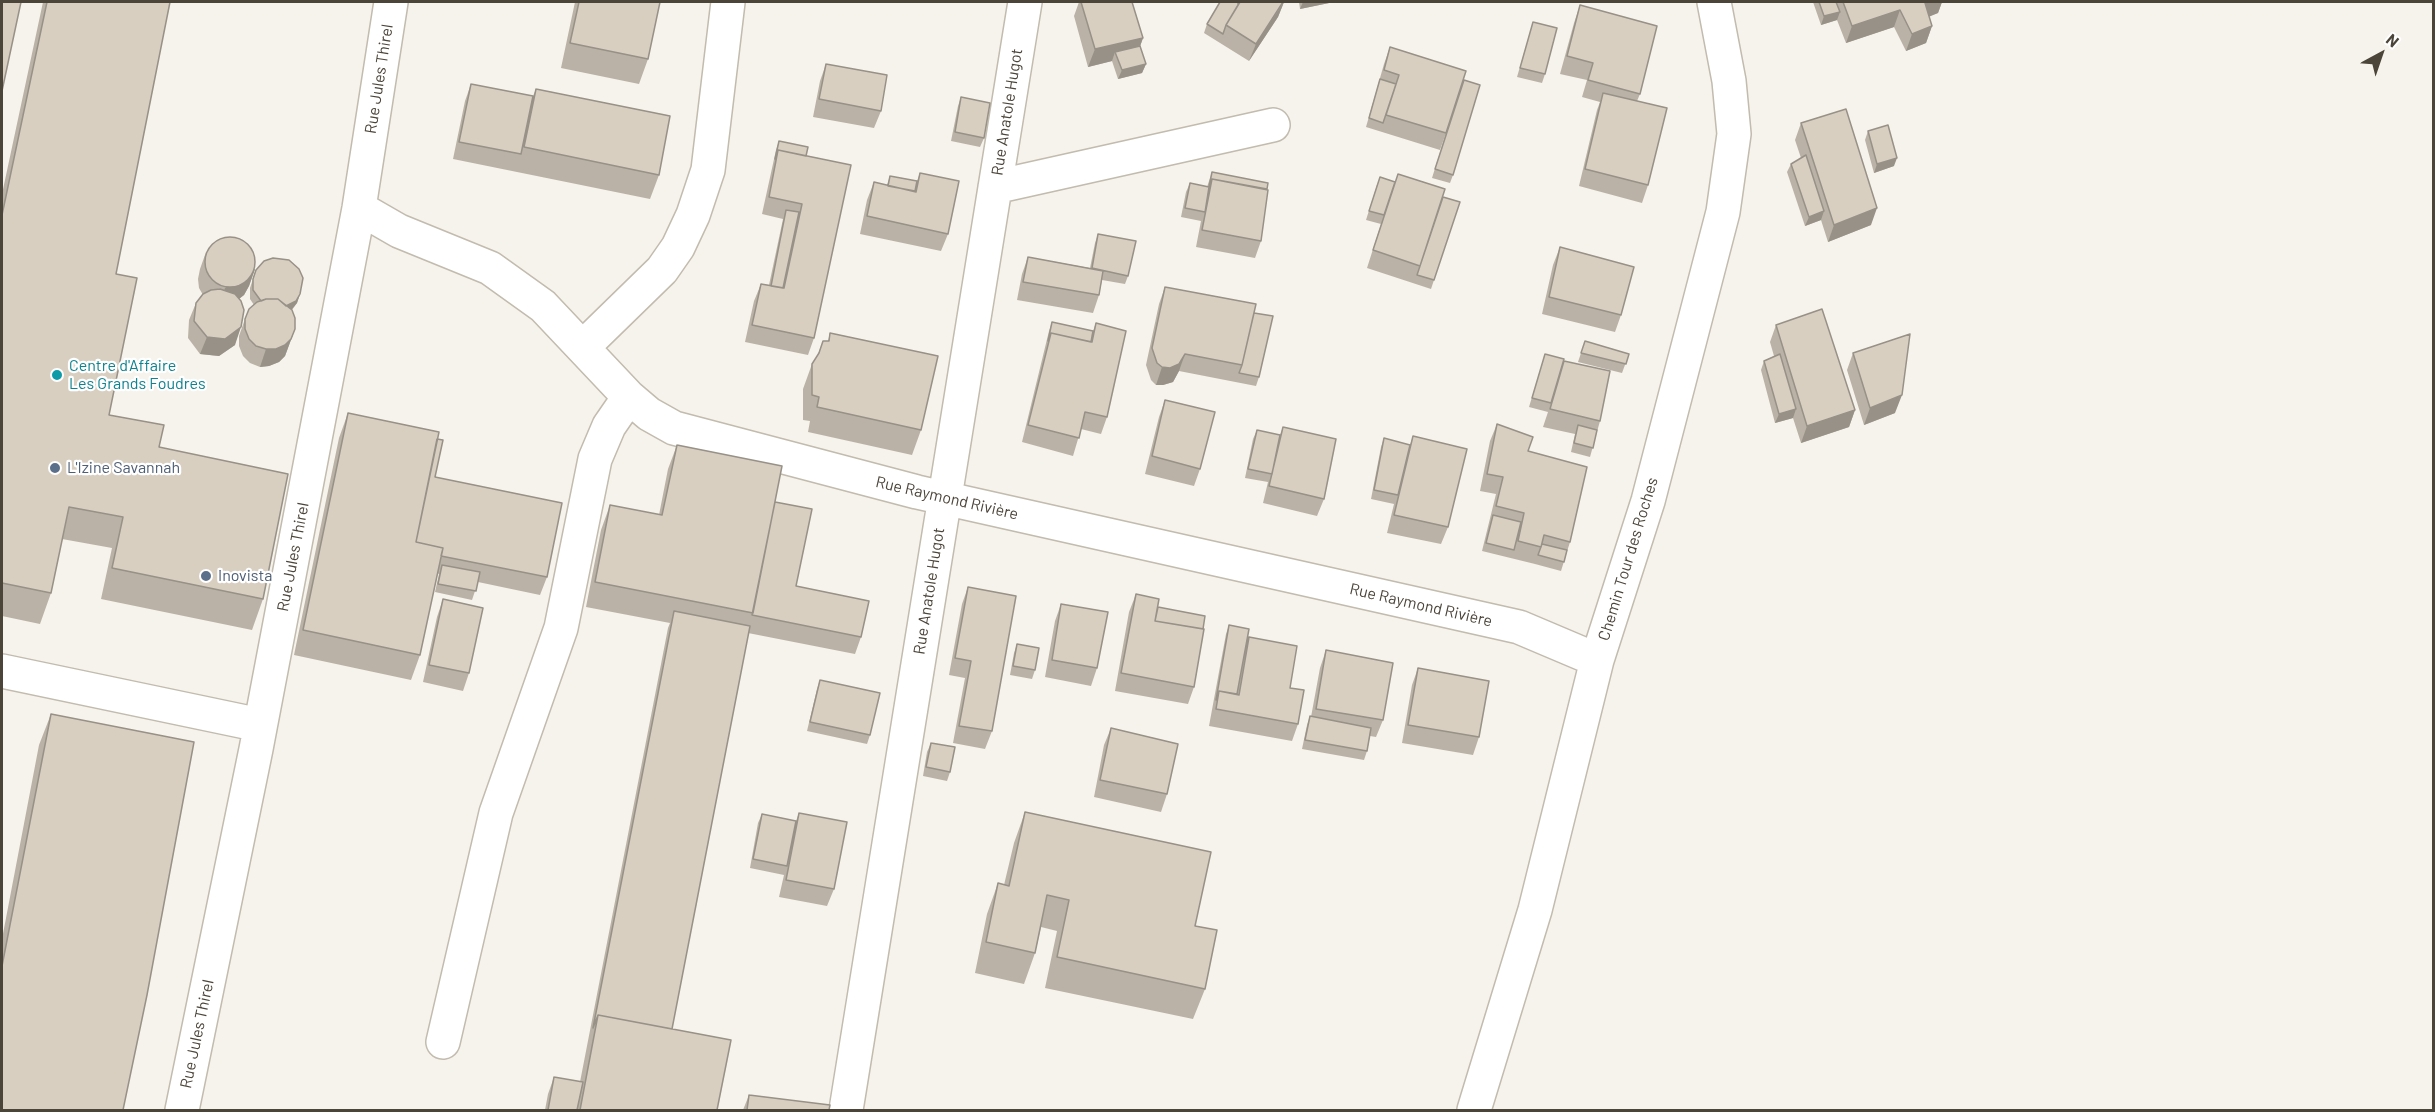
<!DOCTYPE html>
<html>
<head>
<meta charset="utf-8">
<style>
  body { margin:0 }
  #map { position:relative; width:2435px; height:1112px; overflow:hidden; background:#f6f3ec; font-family:Barlow,sans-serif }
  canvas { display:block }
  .frame { position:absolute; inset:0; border:3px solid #4b4439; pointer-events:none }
  .north { position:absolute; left:2351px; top:24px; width:60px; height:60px; -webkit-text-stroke:4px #fff; paint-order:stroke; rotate:40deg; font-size:16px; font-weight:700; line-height:24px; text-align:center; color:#4b4439 }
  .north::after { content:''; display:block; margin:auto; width:21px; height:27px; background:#4b4439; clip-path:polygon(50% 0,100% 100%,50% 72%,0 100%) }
</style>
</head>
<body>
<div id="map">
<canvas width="2435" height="1112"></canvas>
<div class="frame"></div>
<div class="north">N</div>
</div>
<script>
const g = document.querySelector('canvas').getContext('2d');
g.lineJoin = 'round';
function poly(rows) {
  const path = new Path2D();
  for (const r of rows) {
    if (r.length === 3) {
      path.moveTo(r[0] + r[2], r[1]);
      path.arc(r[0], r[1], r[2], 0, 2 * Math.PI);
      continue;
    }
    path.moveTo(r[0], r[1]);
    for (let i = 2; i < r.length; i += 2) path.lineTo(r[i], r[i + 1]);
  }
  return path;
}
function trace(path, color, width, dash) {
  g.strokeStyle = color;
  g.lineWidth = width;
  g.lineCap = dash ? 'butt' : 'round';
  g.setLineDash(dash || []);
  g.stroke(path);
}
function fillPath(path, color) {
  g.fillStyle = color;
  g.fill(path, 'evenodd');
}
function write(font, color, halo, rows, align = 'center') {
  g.font = font + ' Barlow,sans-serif';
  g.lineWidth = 4.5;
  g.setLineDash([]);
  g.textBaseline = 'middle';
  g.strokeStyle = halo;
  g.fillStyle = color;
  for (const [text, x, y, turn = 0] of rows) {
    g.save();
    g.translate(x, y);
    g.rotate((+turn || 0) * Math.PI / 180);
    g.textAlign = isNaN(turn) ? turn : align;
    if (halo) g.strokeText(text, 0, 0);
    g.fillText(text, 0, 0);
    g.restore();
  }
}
const minor = poly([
  [995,187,1273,125],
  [359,208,399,231,490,268,543,306,629,397,649,414,674,428,917,492,1519,627,1597,660],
  [583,347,662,270,678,247,693,215,708,170,728,2],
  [2,671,260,725],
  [443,1042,496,813,561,628,595,459,609,426,629,397],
  [182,1110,256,749,359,208,391,2],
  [846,1110,1025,2],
  [1474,1110,1535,910,1597,660,1648,501,1723,212,1734,134,1729,81,1714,2]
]);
trace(minor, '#c2bbae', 36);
trace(minor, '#fff', 33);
fillPath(poly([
  [43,2,170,2,116,274,109,415,159,447,263,599,252,630,101,599,112,548,62,539,51,593,40,624,2,616,2,194],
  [575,2,660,2,648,59,639,84,561,68],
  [1079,2,1132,2,1143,38,1140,46,1146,64,1142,73,1118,79,1112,61,1088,67,1074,16],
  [1220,2,1284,2,1278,17,1249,61,1204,33,1207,24],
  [1299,2,1334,2,1300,9],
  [1813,2,1942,2,1938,13,1929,16,1932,26,1926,43,1906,51,1894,27,1846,43,1837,20,1821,25],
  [1580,5,1640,94,1637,101,1648,185,1642,203,1579,186,1597,110,1600,102,1582,97,1587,80,1560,74,1574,23],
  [1533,22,1545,74,1542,83,1517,77],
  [1390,47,1464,80,1453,175,1450,183,1432,178,1446,133,1440,150,1366,127,1384,64],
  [826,64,881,111,874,128,813,117,820,81],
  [471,84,533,96,536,89,659,175,650,199,453,159,465,101],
  [961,97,984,138,980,147,951,141,958,106],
  [1801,123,1871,225,1828,242,1821,220,1805,226,1787,172,1791,164,1801,158,1795,140],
  [1868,131,1894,166,1874,173,1865,140],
  [779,141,806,156,814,338,808,355,745,342,754,301,761,284,769,285,783,219,762,214,776,150],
  [1212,172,1267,189,1261,241,1255,258,1196,247,1201,221,1181,217,1186,192,1190,183,1207,187],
  [920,173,948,234,941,251,860,234,867,200,874,182,887,185,890,176,917,181],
  [1377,185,1443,197,1460,202,1431,289,1367,268,1381,224,1366,220],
  [1098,234,1128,276,1125,284,1102,280,1099,295,1093,313,1017,300,1022,274,1028,257,1090,268,1095,243],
  [1560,247,1621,315,1615,332,1542,314,1553,265],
  [206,252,255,269,249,286,244,295,239,299,235,345,219,356,200,354,188,338,189,320,196,303,203,295,199,288,198,279,200,269],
  [256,270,300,294,297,303,292,310,295,329,285,356,279,362,269,366,260,367,250,363,243,356,239,346,239,336,245,319,254,305,250,299,250,288],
  [1165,287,1254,313,1259,377,1256,386,1179,371,1173,382,1163,385,1156,385,1151,380,1146,365,1159,304],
  [1052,322,1093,331,1096,323,1107,417,1101,434,1081,429,1073,456,1022,442,1049,331],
  [1776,325,1855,410,1849,427,1801,443,1793,418,1775,423,1761,370,1764,361,1774,356,1770,342],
  [830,333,921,430,912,455,808,432,810,421,803,420,803,389,812,364,817,357,823,341,828,341],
  [1585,341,1629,354,1622,373,1578,362],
  [1853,353,1895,413,1864,425,1847,370],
  [1545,354,1600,421,1590,457,1571,452,1575,434,1543,427,1548,412,1529,407],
  [1165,400,1200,469,1194,486,1145,474,1159,417],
  [348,413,437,439,435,477,547,577,540,595,478,582,472,600,435,592,439,574,437,573,420,655,411,680,294,655,339,438],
  [1497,424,1528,451,1570,542,1561,571,1535,564,1482,551,1496,494,1480,491,1490,441],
  [1283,427,1324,499,1317,516,1263,503,1268,482,1245,478,1253,439,1257,430,1280,435],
  [1413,436,1448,527,1441,544,1387,533,1394,504,1371,499,1381,447,1384,438,1410,445],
  [677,445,775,502,796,586,861,637,855,654,748,633,672,1029,717,1110,545,1110,548,1094,554,1077,580,1082,668,628,670,623,586,607,601,530,610,505,659,515,668,469],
  [968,587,992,731,985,749,953,743,965,678,949,675,962,604],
  [1136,594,1158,607,1194,687,1188,704,1115,691,1129,612],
  [443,599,469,673,463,691,423,682,437,617],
  [1061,604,1097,668,1091,686,1045,677,1055,621],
  [1229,625,1246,647,1249,637,1290,688,1298,724,1292,741,1209,726,1226,634],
  [1017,644,1035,670,1032,679,1010,675,1014,653],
  [1326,650,1383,720,1376,737,1370,736,1367,751,1364,760,1302,749,1307,725,1310,716,1311,717,1320,668],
  [1418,668,1479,737,1473,755,1402,743,1412,685],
  [820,680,870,735,867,744,807,731,817,689],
  [51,714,2,1110,2,939,39,745],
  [1111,728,1167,794,1161,812,1094,797,1104,745],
  [931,743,950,772,947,781,923,776,927,752],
  [1025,812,1195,926,1205,989,1193,1019,1045,988,1057,931,1041,927,1035,953,1024,984,975,973,987,914,998,883,1004,885,1014,843],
  [799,813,834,889,827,906,779,897,784,875,750,868,758,823,762,814,796,821],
  [749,1095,829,1110,743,1110]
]), '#bab2a6');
fillPath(poly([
  [1284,2,1278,17,1249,61,1256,44],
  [1303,2,1334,2,1300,9],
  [1930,2,1942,2,1938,13,1919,21,1925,3],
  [1900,10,1894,27,1846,43,1852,26],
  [1840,12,1837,20,1821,25,1824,16],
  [1932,26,1926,43,1906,51,1912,34],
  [1143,38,1137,55,1115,52,1112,61,1088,67,1095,49],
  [1146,64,1142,73,1118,79,1122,70],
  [1897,158,1894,166,1874,173,1877,164],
  [1877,208,1871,225,1828,242,1834,225],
  [1824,211,1821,220,1805,226,1809,217],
  [255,269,249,286,244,295,235,302,219,305,225,288],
  [300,294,297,303,292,309,280,316,267,316],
  [241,327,235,345,219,356,200,354,207,337],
  [295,329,285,356,279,362,269,366,260,367,266,349],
  [1185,354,1179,371,1173,382,1163,385,1156,385,1162,367],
  [1902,395,1895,413,1864,425,1870,408],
  [1796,409,1793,418,1775,423,1779,414],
  [1855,410,1849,427,1801,443,1807,426]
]), '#979187');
const building = poly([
  [2,2,21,2,2,91,2,2],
  [47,2,170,2,116,274,137,278,109,415,164,425,159,447,288,474,263,599,112,568,123,517,69,507,51,593,2,583,2,215,47,2],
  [579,2,660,2,648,59,570,43,579,2],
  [1081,2,1132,2,1143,38,1095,49,1081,2],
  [1220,2,1238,2,1238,5,1226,25,1223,34,1207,24,1220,2],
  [1240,2,1283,2,1256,44,1226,25,1240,2],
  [1819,2,1836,2,1840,12,1824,16,1819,2],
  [1843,2,1930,2,1925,3,1932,26,1912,34,1900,10,1852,26,1843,2],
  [1580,5,1657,26,1640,94,1588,80,1593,63,1567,56,1580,5],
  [1533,22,1557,28,1545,74,1520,68,1533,22],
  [1140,46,1146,64,1122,70,1115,52,1140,46],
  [1390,47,1466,71,1446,133,1386,115,1399,75,1384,70,1390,47],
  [826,64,887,75,881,111,819,99,826,64],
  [1380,79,1396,84,1383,123,1369,118,1380,79],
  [1464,80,1480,85,1453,175,1435,169,1464,80],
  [471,84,533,96,521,154,459,142,471,84],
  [536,89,670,116,659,175,524,147,536,89],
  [1603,93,1667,108,1648,185,1585,169,1603,93],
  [961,97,990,103,984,138,955,132,961,97],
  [1846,109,1877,208,1834,225,1801,123,1846,109],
  [1888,125,1897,158,1877,164,1868,131,1888,125],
  [779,141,808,147,806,156,778,150,775,159,779,141],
  [778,150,851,165,814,338,752,325,761,284,784,288,802,204,769,197,778,150],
  [1806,155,1824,211,1809,217,1791,164,1806,155],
  [1212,172,1268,183,1267,189,1212,179,1209,187,1212,172],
  [920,173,959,181,948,234,867,216,874,182,916,192,920,173],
  [1398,174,1445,189,1420,266,1373,250,1398,174],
  [890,176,917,181,915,191,888,186,890,176],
  [1380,177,1395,182,1384,215,1369,211,1380,177],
  [1212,179,1268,190,1261,241,1202,230,1212,179],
  [1190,183,1209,187,1205,212,1185,208,1190,183],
  [1443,197,1460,202,1434,280,1417,275,1443,197],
  [786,210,799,212,783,288,771,286,786,210],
  [1098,234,1136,241,1128,276,1092,268,1098,234],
  [230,262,25],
  [1560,247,1634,267,1621,315,1549,297,1560,247],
  [1028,257,1103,271,1099,295,1023,282,1028,257],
  [273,258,289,260,299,269,303,278,300,294,296,301,286,306,278,299,266,299,261,301,253,290,253,279,256,270,264,261,273,258],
  [1165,287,1256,304,1242,365,1185,354,1179,364,1170,368,1162,367,1157,363,1152,348,1165,287],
  [220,289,235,294,241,301,244,310,241,327,225,339,207,337,194,321,196,303,203,294,211,290,220,289],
  [266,299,278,299,292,310,295,318,295,329,291,339,285,345,276,349,266,349,256,346,249,339,245,329,245,319,249,309,257,302,266,299],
  [1822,309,1855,410,1807,426,1776,325,1822,309],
  [1254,313,1273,316,1259,377,1239,373,1242,365,1254,313],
  [1052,322,1093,331,1091,342,1051,333,1048,341,1052,322],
  [1096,323,1126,331,1107,417,1085,412,1079,438,1028,425,1051,333,1092,342,1096,323],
  [830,333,938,356,921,430,817,407,819,397,812,395,812,364,819,353,823,341,829,341,830,333],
  [1910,334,1902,395,1870,408,1853,353,1910,334],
  [1585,341,1629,354,1626,364,1581,353,1585,341],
  [1545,354,1564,359,1551,403,1532,398,1545,354],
  [1780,354,1796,409,1779,414,1764,361,1780,354],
  [1564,361,1610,371,1600,421,1550,409,1564,361],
  [1165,400,1215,412,1200,469,1152,456,1165,400],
  [348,413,439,432,416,542,443,548,420,655,303,630,348,413],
  [1497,424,1533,437,1528,451,1587,467,1570,542,1544,535,1541,547,1518,541,1524,513,1496,506,1503,477,1487,474,1497,424],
  [1578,425,1597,430,1593,448,1574,443,1578,425],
  [1283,427,1336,439,1324,499,1269,486,1283,427],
  [1257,430,1280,435,1272,474,1248,469,1257,430],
  [1413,436,1467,449,1448,527,1394,515,1413,436],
  [1384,438,1410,445,1398,495,1374,490,1384,438],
  [437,439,443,440,435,477,562,503,547,577,441,556,443,548,416,542,437,439],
  [677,445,782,466,753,613,595,582,610,505,662,515,677,445],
  [775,502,812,509,796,586,869,601,861,637,752,615,775,502],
  [1493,515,1521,522,1514,550,1486,543,1493,515],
  [1542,544,1567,550,1564,562,1538,555,1542,544],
  [442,565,480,572,476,591,438,584,442,565],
  [968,587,1016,596,992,731,959,726,971,661,955,658,968,587],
  [1136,594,1159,599,1155,621,1204,629,1194,687,1121,673,1136,594],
  [443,599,483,608,469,673,429,665,443,599],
  [1061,604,1108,612,1097,668,1052,660,1061,604],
  [1158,607,1205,616,1203,629,1155,621,1158,607],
  [674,611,750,626,672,1029,598,1015,593,1028,674,611],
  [1229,625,1249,629,1237,694,1219,691,1216,700,1229,625],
  [1249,637,1297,646,1290,688,1304,690,1298,724,1216,709,1219,691,1239,695,1249,637],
  [1017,644,1039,648,1035,670,1013,666,1017,644],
  [1326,650,1393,663,1383,720,1316,709,1326,650],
  [1418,668,1489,681,1479,737,1408,725,1418,668],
  [820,680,880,693,870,735,810,722,820,680],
  [51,714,194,742,147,995,123,1110,2,1110,2,966,51,714],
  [1310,716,1371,728,1367,751,1305,740,1310,716],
  [1111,728,1178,744,1167,794,1100,780,1111,728],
  [931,743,955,747,950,772,926,767,931,743],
  [1025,812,1211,852,1195,926,1217,930,1205,989,1057,957,1069,900,1047,895,1035,953,986,942,998,883,1009,886,1025,812],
  [799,813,847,822,834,889,786,880,799,813],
  [762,814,796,821,787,866,753,859,762,814],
  [598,1015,731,1040,717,1110,580,1110,598,1015],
  [554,1077,583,1082,577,1110,548,1110,554,1077],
  [749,1095,830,1105,829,1110,747,1110,749,1095]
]);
fillPath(building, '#d8cfc1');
trace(building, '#979187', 1.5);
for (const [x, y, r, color] of [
  [57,375,6,"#0f9aa8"],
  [55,468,6,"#5c6f8a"],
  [206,576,6,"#5c6f8a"]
]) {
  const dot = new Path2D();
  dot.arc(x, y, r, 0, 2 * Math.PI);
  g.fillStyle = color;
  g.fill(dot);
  trace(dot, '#fff', 2);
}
write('16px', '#4b4439', '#fff', [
  ["Rue Jules Thirel",379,79,-81],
  ["Rue Anatole Hugot",1007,112,-81],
  ["Rue Raymond Rivière",947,498,13],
  ["Rue Jules Thirel",293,557,-79],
  ["Chemin Tour des Roches",1628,559,-73],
  ["Rue Anatole Hugot",929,591,-81],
  ["Rue Raymond Rivière",1421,605,13],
  ["Rue Jules Thirel",197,1034,-78]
]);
write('16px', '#0d838f', '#fff', [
  ["Centre d'Affaire",69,366],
  ["Les Grands Foudres",69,384]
], 'left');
write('16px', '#4e5e75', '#fff', [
  ["L'Izine Savannah",67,468],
  ["Inovista",218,576]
], 'left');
</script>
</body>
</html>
